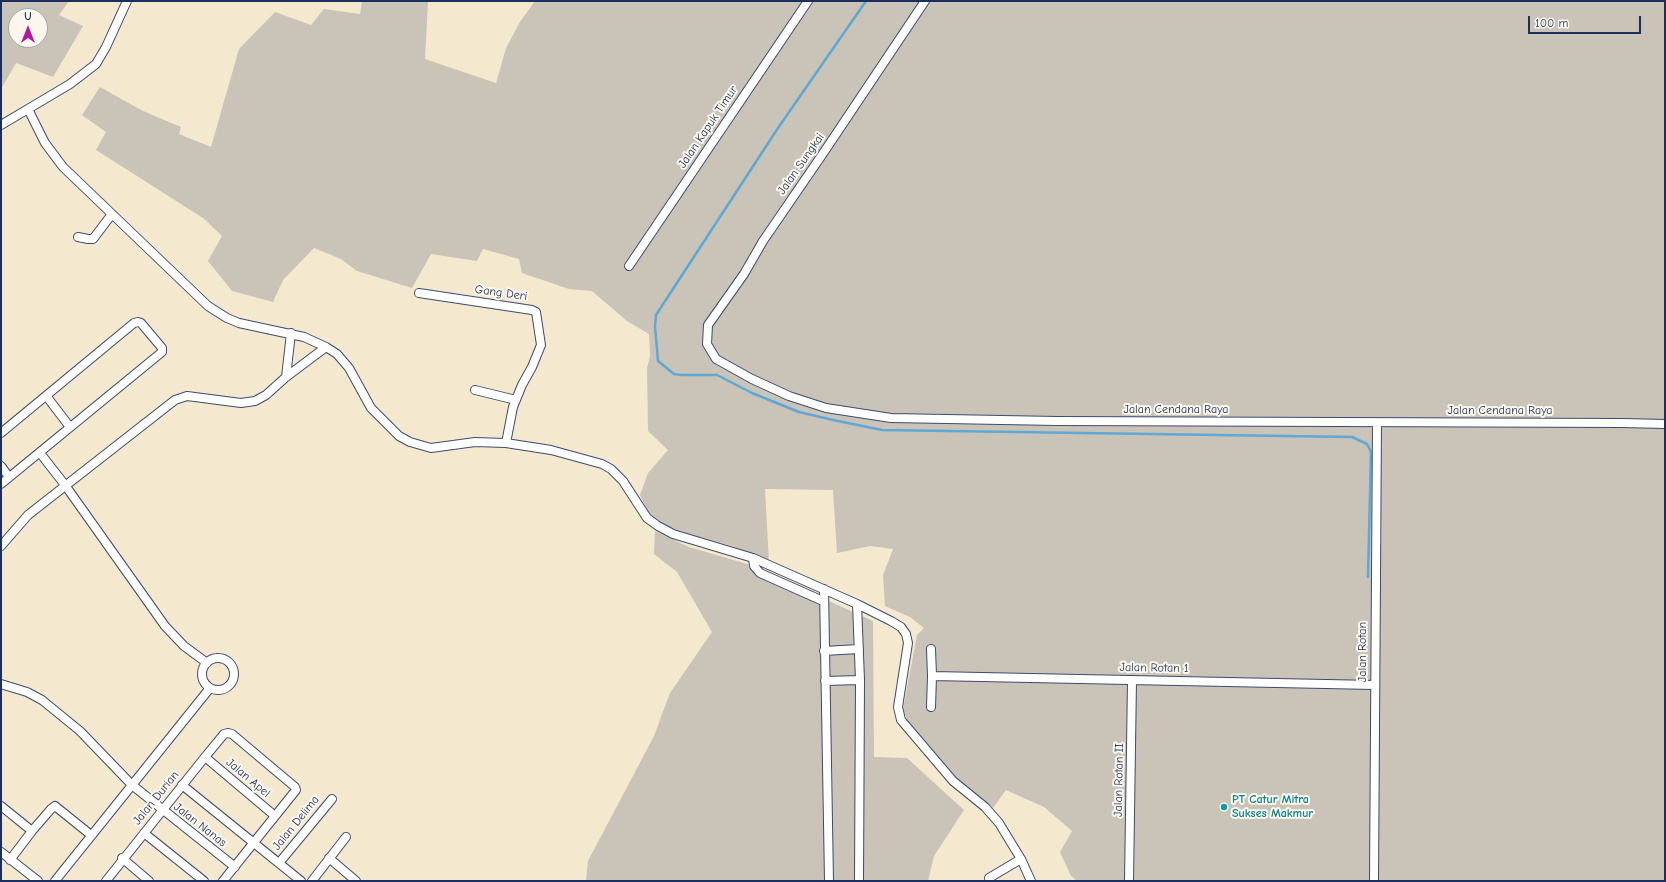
<!DOCTYPE html>
<html>
<head>
<meta charset="utf-8">
<style>
  body { margin:0 }
  #map { position:relative; width:1666px; height:882px; overflow:hidden; background:#f4e8cf; font-family:"Comic Neue",sans-serif }
  canvas { display:block }
  .frame { position:absolute; inset:0; border:2px solid #1b2f5e; pointer-events:none }
  .north { position:absolute; left:8px; top:8px; width:40px; height:40px; box-sizing:border-box; background:#fbf7ec; border:1px solid #a1a7b3; border-radius:50%; rotate:0deg; font-size:11px; font-weight:700; line-height:16px; text-align:center; color:#1b2f5e }
  .north::after { content:''; display:block; margin:auto; width:14px; height:18px; background:#b5179e; clip-path:polygon(50% 0,100% 100%,50% 72%,0 100%) }
  .scale { position:absolute; left:1528px; top:16px; width:113px; height:18px; box-sizing:border-box; border:2px solid #1b2f5e; border-top:0; padding-left:5px; font-size:12px; line-height:14px; white-space:nowrap; color:#1b2f5e; -webkit-text-stroke:3px #fbf7ec; paint-order:stroke }
</style>
</head>
<body>
<div id="map">
<canvas width="1666" height="882"></canvas>
<div class="frame"></div>
<div class="north">U</div>
<div class="scale">100 m</div>
</div>
<script>
const g = document.querySelector('canvas').getContext('2d');
g.lineJoin = 'round';
function fillPath(path, color) {
  g.fillStyle = color;
  g.fill(path, 'evenodd');
}
function poly(rows) {
  const path = new Path2D();
  for (const r of rows) {
    if (r.length === 3) {
      path.moveTo(r[0] + r[2], r[1]);
      path.arc(r[0], r[1], r[2], 0, 2 * Math.PI);
      continue;
    }
    path.moveTo(r[0], r[1]);
    for (let i = 2; i < r.length; i += 2) path.lineTo(r[i], r[i + 1]);
  }
  return path;
}
function trace(path, color, width, dash) {
  g.strokeStyle = color;
  g.lineWidth = width;
  g.lineCap = dash ? 'butt' : 'round';
  g.setLineDash(dash || []);
  g.stroke(path);
}
function write(font, color, halo, rows, align = 'center') {
  g.font = font + ' "Comic Neue",sans-serif';
  g.lineWidth = 4;
  g.setLineDash([]);
  g.textBaseline = 'middle';
  g.strokeStyle = halo;
  g.fillStyle = color;
  for (const [text, x, y, turn = 0] of rows) {
    g.save();
    g.translate(x, y);
    g.rotate((+turn || 0) * Math.PI / 180);
    g.textAlign = isNaN(turn) ? turn : align;
    if (halo) g.strokeText(text, 0, 0);
    g.fillText(text, 0, 0);
    g.restore();
  }
}
fillPath(poly([
  [1,1,69,1,59,15,83,26,53,77,16,63,1,89],
  [16,16,40,16,40,40,16,40],
  [362,1,428,1,425,59,496,83,506,48,520,22,535,1,1665,1,1665,881,1077,881,1071,876,1060,852,1072,831,1044,807,1006,790,993,808,952,774,908,722,903,709,917,635,924,628,910,617,885,606,883,575,893,549,870,546,837,553,833,490,765,489,769,562,732,546,674,530,649,514,640,495,648,473,668,450,648,431,647,368,650,356,649,334,627,321,592,291,569,289,522,273,519,259,483,249,477,261,431,254,412,288,357,271,341,259,314,248,283,280,273,302,232,291,208,261,222,236,203,218,96,150,106,132,82,115,100,87,143,111,181,127,179,134,211,147,239,49,275,12,311,25,324,9,360,14],
  [655,531,689,547,747,564,873,621,874,757,907,758,964,810,934,856,928,881,586,881,588,861,654,736,670,693,712,632,677,572,654,554]
]), '#cac3b8');
trace(poly([
  [866,1,778,128,656,315,655,326,658,361,674,374,682,375,717,375,752,393,799,412,833,420,882,430,1352,437,1367,444,1371,452,1368,577]
]), '#5ea8d6', 2.5);
const minor = poly([
  [925,1,824,152,763,241,744,274,708,325,707,344,716,359,752,379,789,396,826,408,891,418,1057,421,1622,423,1665,424],
  [28,109,70,84,96,64,106,47,127,1],
  [1,125,28,109,45,143,63,167,208,306,227,318,239,323,304,337,326,347,337,354,349,368,371,408,399,436,410,442,431,448,475,442,506,443,551,450,602,464,611,469,623,481,647,518,658,526,673,534,753,558,857,604,891,621,901,627,906,634,908,643,898,707,901,720,953,781,985,807,999,823,1021,859,1031,881],
  [78,237,88,239,93,239,112,214],
  [629,266,808,1],
  [419,293,532,310,536,312,541,345,532,367,522,385,513,407,506,443],
  [286,377,291,333],
  [475,390,516,400],
  [47,397,70,427],
  [1,433,134,323,138,322,141,323,162,348,162,352,1,484],
  [40,453,65,485,165,626,184,646,207,663],
  [1,466,9,477],
  [1,546,28,515,175,400,187,396,241,403,255,401,266,395,286,377,326,347],
  [753,558,754,566,760,573,823,601],
  [824,589,829,881],
  [857,604,860,680,859,881],
  [931,649,932,676,931,707],
  [824,651,859,649],
  [218,674,16],
  [932,676,1375,685],
  [825,681,860,680],
  [1,684,27,692,42,700,80,731,132,785,235,867],
  [205,757,275,816],
  [182,785,301,881],
  [1,806,32,831],
  [144,833,204,881],
  [1,852,38,881],
  [122,858,149,881],
  [329,858,356,881],
  [10,860,32,831,51,809,55,806,91,835],
  [279,863,332,799],
  [989,878,1021,859],
  [55,881,210,688],
  [106,881,205,757,224,734,228,733,232,734,295,787,296,790,223,881],
  [312,881,346,837],
  [1129,881,1132,680],
  [1374,881,1377,423]
]);
trace(minor, '#3c4b6f', 10);
trace(minor, '#fff', 8);
for (const [x, y, r, color] of [
  [1224,807,4,"#0f9aa8"]
]) {
  const dot = new Path2D();
  dot.arc(x, y, r, 0, 2 * Math.PI);
  g.fillStyle = color;
  g.fill(dot);
  trace(dot, '#fbf7ec', 1.5);
}
write('12px', '#1b2f5e', '#fbf7ec', [
  ["Jalan Kapuk Timur",708,127,-56],
  ["Jalan Sungkai",801,164,-55],
  ["Gang Deri",501,293,8],
  ["Jalan Cendana Raya",1176,410],
  ["Jalan Cendana Raya",1500,411],
  ["Jalan Rotan",1363,652,-90],
  ["Jalan Rotan 1",1154,668,1],
  ["Jalan Apel",248,778,40],
  ["Jalan Rotan II",1119,780,-89],
  ["Jalan Durian",156,798,-51],
  ["Jalan Delima",296,823,-51],
  ["Jalan Nanas",200,825,38]
]);
write('bold 12px', '#0d838f', '#fbf7ec', [
  ["PT Catur Mitra",1232,800],
  ["Sukses Makmur",1232,814]
], 'left');
</script>
</body>
</html>
